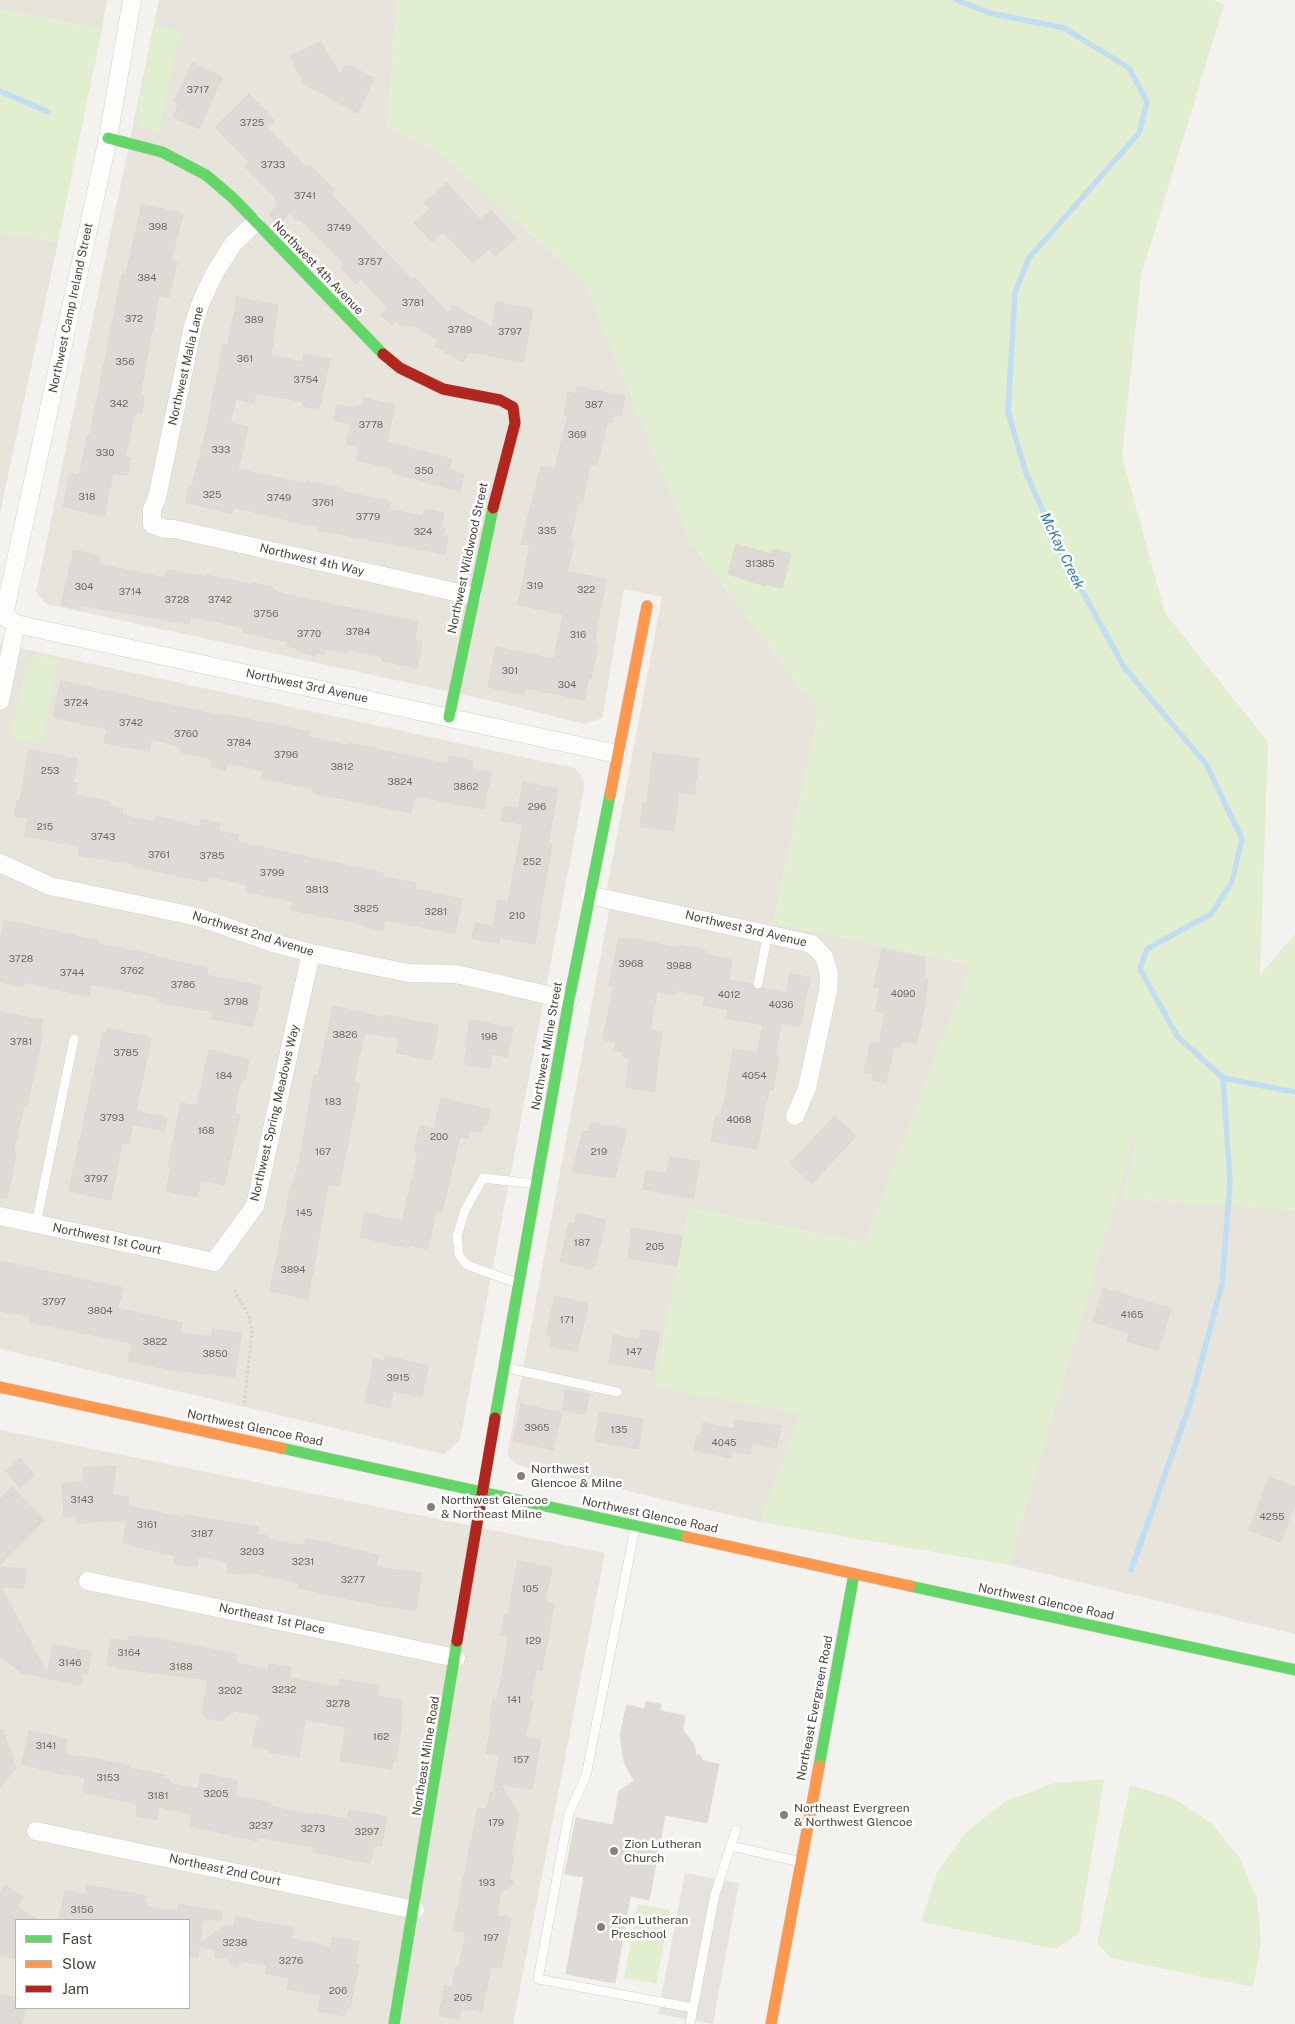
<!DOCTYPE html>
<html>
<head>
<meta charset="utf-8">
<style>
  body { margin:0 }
  #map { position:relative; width:1295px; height:2024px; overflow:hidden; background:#f4f2ee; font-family:"Public Sans",sans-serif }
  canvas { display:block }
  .legend { position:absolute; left:15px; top:1919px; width:175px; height:90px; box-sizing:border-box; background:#fff; border:1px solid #b7b4b0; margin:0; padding:6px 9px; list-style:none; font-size:15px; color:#4b4439 }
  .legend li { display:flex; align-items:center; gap:10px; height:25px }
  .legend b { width:25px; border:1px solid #b7b4b0 }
</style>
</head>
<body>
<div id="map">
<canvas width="1295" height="2024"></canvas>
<ul class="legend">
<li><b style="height:6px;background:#63d668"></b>Fast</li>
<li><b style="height:6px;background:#ff974d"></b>Slow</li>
<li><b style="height:6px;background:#b3261e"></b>Jam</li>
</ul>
</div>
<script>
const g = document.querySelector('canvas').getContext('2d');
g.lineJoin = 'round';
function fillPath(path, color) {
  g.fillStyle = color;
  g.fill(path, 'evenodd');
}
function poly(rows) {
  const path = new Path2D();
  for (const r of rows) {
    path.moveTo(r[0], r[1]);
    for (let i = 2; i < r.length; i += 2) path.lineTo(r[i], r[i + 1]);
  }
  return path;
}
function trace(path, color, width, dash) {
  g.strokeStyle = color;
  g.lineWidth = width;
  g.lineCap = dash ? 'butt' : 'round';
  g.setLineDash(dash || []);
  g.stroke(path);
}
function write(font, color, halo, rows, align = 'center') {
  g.font = font + ' "Public Sans",sans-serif';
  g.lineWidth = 5;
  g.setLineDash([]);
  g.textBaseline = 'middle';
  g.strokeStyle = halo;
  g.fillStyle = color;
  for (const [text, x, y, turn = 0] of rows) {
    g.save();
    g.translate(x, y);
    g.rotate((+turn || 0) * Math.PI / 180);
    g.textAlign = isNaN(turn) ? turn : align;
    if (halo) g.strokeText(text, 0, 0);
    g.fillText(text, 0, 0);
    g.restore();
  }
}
fillPath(poly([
  [0,0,107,0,102,29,0,9],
  [159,0,398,0,386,126,437,151,584,282,691,543,819,712,773,923,971,965,865,1243,689,1208,801,1414,760,1522,525,1467,516,1464,509,1458,508,1449,613,890,607,889,662,597,624,589,602,718,584,724,492,701,46,604,36,592],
  [0,233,58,242,0,513],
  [0,644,574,768,582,776,585,783,460,1440,444,1454,0,1349],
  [1144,1103,1123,1198,1295,1210,1295,1634,1009,1565],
  [0,1430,605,1553,513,2024,0,2024],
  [16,1920,189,1920,189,2008,16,2008]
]), '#e7e4dc');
fillPath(poly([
  [398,0,1213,0,1224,5,1141,276,1122,456,1165,613,1268,742,1260,975,1295,934,1295,1210,1123,1198,1141,1114,1009,1565,760,1522,800,1414,654,1387,688,1208,865,1243,971,965,773,923,819,712,691,543,584,282,437,151,386,126],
  [0,9,102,29,58,242,0,233],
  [154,26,180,31,159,132,141,127,136,120],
  [35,655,59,659,41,744,10,737,26,666,28,661],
  [1104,1779,1079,1933,1056,1949,921,1922,937,1873,966,1832,1006,1801,1054,1783],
  [1130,1785,1173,1798,1211,1823,1239,1857,1257,1898,1261,1943,1253,1987,1111,1958,1097,1943],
  [638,1904,670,1910,656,1984,624,1978]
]), '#e1eecf');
fillPath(poly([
  [685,1873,739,1883,713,2024,658,2014]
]), '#e6e3df');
trace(poly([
  [956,0,990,13,1064,28,1129,68,1147,102,1139,133,1029,258,1015,292,1008,412,1026,473,1063,556,1124,667,1206,764,1242,839,1232,882,1211,914,1147,949,1140,969,1177,1036,1223,1078,1295,1092],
  [0,91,48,112],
  [1131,1570,1190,1404,1222,1284,1230,1182,1223,1078]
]), '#c0ddf1', 5.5);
const building = poly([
  [321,42,340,75,346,64,374,78,358,113,304,84,290,56,321,42],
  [192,63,222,77,199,129,173,117,179,104,174,102,192,63],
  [249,94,275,121,267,128,307,168,309,165,335,190,331,194,412,280,415,278,448,313,453,305,492,327,496,302,533,310,523,362,469,352,463,362,435,346,439,340,414,325,411,328,406,323,403,327,396,321,392,325,381,315,388,308,361,279,356,284,341,268,344,264,299,219,298,221,290,213,278,225,269,215,278,205,274,201,276,198,245,167,249,162,215,127,249,94],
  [447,183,480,220,491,210,516,238,495,256,489,249,473,263,443,232,432,242,414,223,430,209,424,203,447,183],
  [142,204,183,214,171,261,177,262,169,297,159,295,140,395,144,396,142,413,135,412,125,457,131,458,128,475,113,474,104,516,63,507,70,473,79,475,88,435,90,435,122,273,126,274,142,204],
  [237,297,278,305,271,355,302,362,304,354,330,359,319,409,302,406,303,402,256,393,254,403,236,399,230,423,248,427,238,469,306,484,307,481,343,489,343,491,391,502,389,509,423,516,425,509,444,513,441,528,445,528,443,535,448,536,445,554,317,530,317,527,233,507,232,514,186,502,189,486,192,486,207,428,223,344,228,345,237,297],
  [577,387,625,396,621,416,613,414,612,423,608,422,597,465,590,464,582,504,578,503,570,541,574,542,567,572,606,579,597,627,595,643,598,643,591,679,588,678,584,700,526,688,524,695,488,687,496,647,554,659,563,614,518,605,530,545,521,544,541,466,555,469,568,415,564,414,568,392,576,394,577,387],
  [363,398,395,405,387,442,452,459,449,470,464,474,460,491,393,473,394,469,356,460,359,447,346,444,351,424,334,420,337,405,354,408,355,405,361,406,363,398],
  [736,544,771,554,773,549,791,554,782,588,765,584,765,586,728,574,736,544],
  [74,550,100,556,99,564,165,578,167,570,207,577,207,575,253,585,253,583,273,587,272,590,288,595,418,622,414,641,422,642,417,668,382,661,383,657,347,649,347,653,325,649,324,655,316,653,316,656,296,651,296,648,287,646,288,642,243,632,244,628,191,616,189,624,79,605,78,609,61,605,74,550],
  [61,681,222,716,222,714,310,732,308,737,347,745,348,743,448,764,449,756,473,761,472,769,491,772,484,809,415,796,411,813,313,793,314,789,262,778,264,771,227,763,226,770,211,767,212,759,180,752,181,747,151,739,149,751,104,743,107,729,53,717,61,681],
  [29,750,78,759,73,783,77,783,75,794,110,802,109,806,123,809,122,815,153,822,155,816,200,827,201,819,220,824,218,831,239,835,237,842,383,873,383,877,416,883,415,889,462,899,455,933,385,920,383,931,364,926,364,924,290,910,292,901,247,892,248,885,208,876,207,882,133,866,134,864,78,855,80,846,24,836,28,818,14,816,17,800,20,800,29,750],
  [653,753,699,759,694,794,679,792,674,831,640,826,643,803,647,803,653,753],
  [523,782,558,789,548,843,552,844,535,944,500,937,499,943,472,938,475,923,493,926,498,900,508,902,523,824,501,820,504,806,518,808,523,782],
  [4,920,99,941,98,944,156,955,156,957,208,968,206,975,261,986,253,1027,211,1018,213,1012,159,1002,160,998,91,984,89,997,25,982,24,987,0,982,0,939,4,920],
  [619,938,628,940,629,938,680,948,680,945,705,950,704,954,732,960,729,980,752,984,756,990,763,988,786,993,790,973,810,978,800,1027,781,1023,775,1056,779,1056,773,1090,770,1090,767,1098,757,1149,711,1141,716,1115,720,1116,725,1098,733,1049,757,1053,763,1025,726,1018,728,1010,703,1005,705,996,676,990,675,995,657,991,650,1030,662,1032,654,1092,625,1087,630,1058,623,1057,624,1052,614,1050,616,1042,603,1040,613,986,609,985,619,938],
  [882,949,925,958,925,979,928,979,925,999,926,1000,917,1043,901,1042,900,1047,894,1046,886,1083,872,1080,874,1074,864,1072,871,1042,879,1044,885,1013,876,1011,880,988,874,987,882,949],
  [333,1006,386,1018,387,1015,438,1025,432,1060,396,1053,399,1038,365,1032,353,1083,360,1084,339,1186,328,1184,308,1299,270,1291,290,1191,299,1164,314,1075,318,1076,333,1006],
  [0,1012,43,1020,40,1032,43,1032,27,1106,24,1106,15,1144,14,1154,16,1155,7,1198,0,1197,0,1012],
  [470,1020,513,1028,507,1057,492,1054,489,1069,464,1064,468,1045,465,1045,470,1020],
  [107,1028,151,1038,136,1111,167,1118,164,1131,133,1124,129,1144,122,1142,111,1200,69,1191,103,1032,106,1032,107,1028],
  [209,1050,249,1060,245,1080,241,1080,234,1113,240,1115,224,1185,201,1180,197,1197,166,1191,171,1168,168,1167,181,1103,197,1106,209,1050],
  [441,1098,490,1110,487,1125,484,1124,482,1132,469,1131,468,1138,460,1136,442,1212,436,1211,428,1249,409,1245,409,1248,360,1237,365,1213,402,1221,418,1153,414,1152,420,1126,434,1129,441,1098],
  [835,1116,856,1136,812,1184,790,1163,835,1116],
  [591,1123,627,1129,615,1178,572,1172,583,1131,590,1132,591,1123],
  [670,1156,700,1162,693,1199,643,1189,646,1171,667,1174,670,1156],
  [577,1213,606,1220,595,1266,593,1265,592,1269,560,1262,569,1223,575,1224,577,1213],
  [632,1228,682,1236,677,1266,628,1258,632,1228],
  [0,1261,123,1288,118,1308,182,1323,180,1333,211,1337,213,1329,241,1333,235,1377,172,1370,128,1361,132,1343,30,1322,31,1317,0,1311,0,1261],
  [1103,1288,1171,1309,1158,1351,1127,1341,1129,1333,1093,1322,1103,1288],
  [555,1296,587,1303,588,1306,577,1352,550,1346,552,1336,546,1334,555,1296],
  [641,1329,660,1333,653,1370,609,1363,614,1335,639,1340,641,1329],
  [386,1356,428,1366,422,1397,393,1391,390,1408,365,1402,374,1359,384,1361,386,1356],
  [566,1390,589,1394,585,1414,562,1410,566,1390],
  [521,1404,562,1413,553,1450,513,1441,521,1404],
  [600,1412,643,1419,638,1449,595,1441,600,1412],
  [736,1420,781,1426,776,1448,752,1443,750,1454,731,1450,730,1458,694,1450,697,1435,701,1436,703,1423,734,1429,736,1420],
  [20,1458,34,1475,20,1488,6,1471,20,1458],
  [116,1466,112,1495,129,1497,128,1506,184,1518,185,1515,258,1527,257,1534,268,1536,270,1540,292,1544,305,1545,306,1539,328,1543,378,1555,376,1567,422,1573,416,1610,382,1606,298,1588,299,1583,277,1578,247,1572,246,1575,227,1572,228,1562,198,1556,197,1567,174,1563,176,1556,123,1543,127,1520,76,1523,76,1516,64,1517,62,1483,84,1482,83,1468,116,1466],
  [1269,1477,1295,1487,1295,1504,1281,1542,1249,1530,1269,1477],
  [12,1487,44,1520,0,1565,0,1499,12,1487],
  [518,1561,552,1568,545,1602,554,1604,542,1670,536,1669,530,1701,533,1702,525,1737,541,1740,532,1789,500,1784,519,1815,511,1855,514,1856,510,1877,514,1884,501,1891,497,1915,511,1918,501,1968,491,1966,482,2012,461,2008,459,2019,439,2015,445,1985,452,1987,456,1967,459,1967,466,1933,453,1930,478,1808,487,1810,490,1792,493,1793,499,1755,486,1753,492,1719,490,1719,493,1699,497,1700,504,1664,508,1636,501,1635,505,1614,508,1614,518,1561],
  [0,1567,26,1569,24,1588,1,1586,47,1674,53,1645,91,1652,87,1674,82,1673,80,1685,22,1673,0,1657,0,1567],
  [130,1636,166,1640,236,1654,236,1663,268,1670,269,1664,291,1668,289,1677,306,1681,339,1687,340,1679,379,1686,377,1696,401,1700,402,1718,396,1761,393,1760,392,1769,340,1761,346,1727,305,1719,299,1757,268,1752,269,1750,252,1746,259,1715,235,1711,221,1721,206,1718,202,1712,208,1680,118,1668,118,1666,107,1665,111,1639,129,1641,130,1636],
  [646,1702,661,1704,660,1711,685,1716,683,1730,694,1744,696,1756,700,1755,703,1761,719,1764,707,1823,665,1815,649,1900,630,1896,615,1983,566,1974,584,1877,565,1874,576,1818,613,1825,619,1791,634,1781,624,1762,620,1735,627,1705,645,1709,646,1702],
  [0,1730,3,1730,16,1768,0,1788,0,1730],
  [29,1731,67,1739,65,1754,129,1765,129,1768,165,1775,164,1778,169,1779,168,1783,198,1789,201,1773,238,1781,235,1796,271,1803,270,1806,314,1816,314,1813,347,1819,349,1810,387,1817,381,1846,374,1845,370,1863,313,1852,314,1847,258,1837,257,1841,190,1826,192,1814,159,1807,157,1820,136,1816,138,1804,83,1792,86,1777,62,1774,22,1764,29,1731],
  [5,1885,23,1897,17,1906,38,1920,16,1920,16,1958,0,1955,0,1893,5,1885],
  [87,1885,146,1896,145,1903,149,1904,148,1907,178,1912,179,1904,222,1912,221,1920,203,1920,200,1943,225,1926,234,1927,235,1917,294,1928,292,1939,331,1947,333,1937,359,1942,355,1964,359,1964,350,2008,347,2007,345,2016,318,2011,321,1995,287,1989,289,1978,265,1973,267,1965,244,1961,235,1968,227,1958,215,1957,216,1950,199,1946,198,1957,189,1956,189,1920,59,1920,65,1891,86,1895,87,1885],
  [0,1995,16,1998,16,2008,25,2008,22,2024,0,2024,0,1995]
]);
fillPath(building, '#dedbd6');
trace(building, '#dcd9d4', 1);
const lane = poly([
  [758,984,768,933],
  [36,1224,74,1039],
  [517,1283,467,1265,459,1255,457,1236,465,1210,483,1178,535,1184],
  [503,1367,617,1392],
  [635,1528,586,1776,569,1813,538,1979,693,2008],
  [731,1846,797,1861],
  [690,2024,715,1894,736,1830]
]);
const street = poly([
  [255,223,233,244,214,274,201,302,193,326,157,498,152,509,152,524,165,529,174,529,473,596],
  [0,614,16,624,617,754],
  [4,615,108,138,132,0],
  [0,701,16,624],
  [0,863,50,886,198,917,273,943,311,953,408,973,456,974,569,1000],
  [589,895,812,944,824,957,829,973,828,991,807,1088,795,1116],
  [0,1216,214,1262,255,1206,311,953],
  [88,1581,456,1658],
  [36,1831,415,1910]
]);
const fast = poly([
  [108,138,162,152,206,175,233,198,383,354],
  [449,717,493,508],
  [495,1418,569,1000,610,795],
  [281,1448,687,1537],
  [910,1586,1295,1670],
  [819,1766,854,1574],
  [394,2024,457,1641]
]);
const slow = poly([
  [610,795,647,606],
  [0,1387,281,1448],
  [687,1537,910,1586],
  [771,2024,819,1766]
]);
const jam = poly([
  [383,354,400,368,443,389,500,400,513,407,515,423,493,508],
  [457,1641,495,1418]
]);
trace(lane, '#d2d0cb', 10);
trace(street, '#d2d0cb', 19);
trace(fast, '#d3cfc5', 12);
trace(slow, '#d3cfc5', 12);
trace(jam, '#d3cfc5', 12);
trace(poly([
  [234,1290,249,1316,252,1331,244,1406]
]), '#d3d2cc', 3, [2.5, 2.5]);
trace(lane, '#fdfdfc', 9);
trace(street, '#fdfdfc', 18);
trace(fast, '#63d668', 11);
trace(slow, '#ff974d', 11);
trace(jam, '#b3261e', 11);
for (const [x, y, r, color] of [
  [521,1476,5,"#868178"],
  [431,1507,5,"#868178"],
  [784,1815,5,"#868178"],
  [614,1851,5,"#868178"],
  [601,1927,5,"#868178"]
]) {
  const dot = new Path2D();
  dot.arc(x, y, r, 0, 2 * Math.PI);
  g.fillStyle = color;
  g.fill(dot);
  trace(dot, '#fff', 2);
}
write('10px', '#706a61', null, [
  ["3717",198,90],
  ["3725",252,123],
  ["3733",273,165],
  ["3741",305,196],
  ["398",158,227],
  ["3749",339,228],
  ["3757",370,262],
  ["384",147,278],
  ["3781",413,303],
  ["372",134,319],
  ["389",254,320],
  ["3789",460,330],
  ["3797",510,332],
  ["361",245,359],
  ["356",125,362],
  ["3754",306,380],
  ["342",119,404],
  ["387",594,405],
  ["3778",371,425],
  ["369",577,435],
  ["333",221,450],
  ["330",105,453],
  ["350",424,471],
  ["325",212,495],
  ["318",87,497],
  ["3749",279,498],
  ["3761",323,503],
  ["3779",368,517],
  ["335",547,531],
  ["324",423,532],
  ["31385",760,564],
  ["319",535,586],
  ["304",84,587],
  ["322",586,590],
  ["3714",130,592],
  ["3728",177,600],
  ["3742",220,600],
  ["3756",266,614],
  ["3784",358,632],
  ["3770",309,634],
  ["316",578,635],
  ["301",510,671],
  ["304",567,685],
  ["3724",76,703],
  ["3742",131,723],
  ["3760",186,734],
  ["3784",239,743],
  ["3796",286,755],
  ["3812",342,767],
  ["253",50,771],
  ["3824",400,782],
  ["3862",466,787],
  ["296",537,807],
  ["215",45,827],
  ["3743",103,837],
  ["3761",159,855],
  ["3785",212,856],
  ["252",532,862],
  ["3799",272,873],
  ["3813",317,890],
  ["3825",366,909],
  ["3281",436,912],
  ["210",517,916],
  ["3728",21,959],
  ["3968",631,964],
  ["3988",679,966],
  ["3762",132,971],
  ["3744",72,973],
  ["3786",183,985],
  ["4090",903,994],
  ["4012",729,995],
  ["3798",236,1002],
  ["4036",781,1005],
  ["3826",345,1035],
  ["198",489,1037],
  ["3781",21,1042],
  ["3785",126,1053],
  ["184",224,1076],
  ["4054",754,1076],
  ["183",333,1102],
  ["3793",112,1118],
  ["4068",739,1120],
  ["168",206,1131],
  ["200",439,1137],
  ["167",323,1152],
  ["219",599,1152],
  ["3797",96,1179],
  ["145",304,1213],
  ["187",582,1243],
  ["205",655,1247],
  ["3894",293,1270],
  ["3797",54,1302],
  ["3804",100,1311],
  ["4165",1132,1315],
  ["171",567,1320],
  ["3822",155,1342],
  ["147",634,1352],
  ["3850",215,1354],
  ["3915",398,1378],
  ["3965",537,1428],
  ["135",619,1430],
  ["4045",724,1443],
  ["3143",82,1500],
  ["4255",1272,1517],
  ["3161",147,1525],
  ["3187",202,1534],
  ["3203",252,1552],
  ["3231",303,1562],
  ["3277",353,1580],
  ["105",530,1589],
  ["129",533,1641],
  ["3164",129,1653],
  ["3146",70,1663],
  ["3188",181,1667],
  ["3232",284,1690],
  ["3202",230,1691],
  ["141",514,1700],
  ["3278",338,1704],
  ["162",381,1737],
  ["3141",46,1746],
  ["157",521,1760],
  ["3153",108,1778],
  ["3205",216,1794],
  ["3181",158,1796],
  ["179",496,1823],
  ["3237",261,1826],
  ["3273",313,1829],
  ["3297",367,1832],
  ["193",487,1883],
  ["3156",82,1910],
  ["197",491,1938],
  ["3238",235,1943],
  ["3276",291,1961],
  ["206",338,1991],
  ["205",463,1998]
]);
write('12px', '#4b4439', '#fff', [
  ["Northwest 4th Avenue",318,268,46],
  ["Northwest Camp Ireland Street",71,308,-78],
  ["Northwest Malia Lane",186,366,-77],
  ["Northwest Wildwood Street",468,558,-78],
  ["Northwest 4th Way",312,560,13],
  ["Northwest 3rd Avenue",307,686,12],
  ["Northwest 3rd Avenue",746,929,13],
  ["Northwest 2nd Avenue",253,934,17],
  ["Northwest Milne Street",547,1046,-80],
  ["Northwest Spring Meadows Way",275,1113,-77],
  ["Northwest 1st Court",107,1239,12],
  ["Northwest Glencoe Road",255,1428,12],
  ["Northwest Glencoe Road",650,1515,12],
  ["Northwest Glencoe Road",1046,1602,12],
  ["Northeast 1st Place",272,1619,12],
  ["Northeast Evergreen Road",815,1708,-79],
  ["Northeast Milne Road",426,1756,-81],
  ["Northeast 2nd Court",225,1870,12]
]);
write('12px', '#4b4439', '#fff', [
  ["Northwest",531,1469],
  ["Glencoe & Milne",531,1483],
  ["Northwest Glencoe",441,1500],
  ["& Northeast Milne",441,1514],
  ["Northeast Evergreen",794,1808],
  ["& Northwest Glencoe",794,1822],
  ["Zion Lutheran",624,1844],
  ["Church",624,1858],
  ["Zion Lutheran",611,1920],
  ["Preschool",611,1934]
], 'left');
write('italic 14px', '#2e7ab2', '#fff', [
  ["McKay Creek",1062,551,64]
]);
</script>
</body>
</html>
